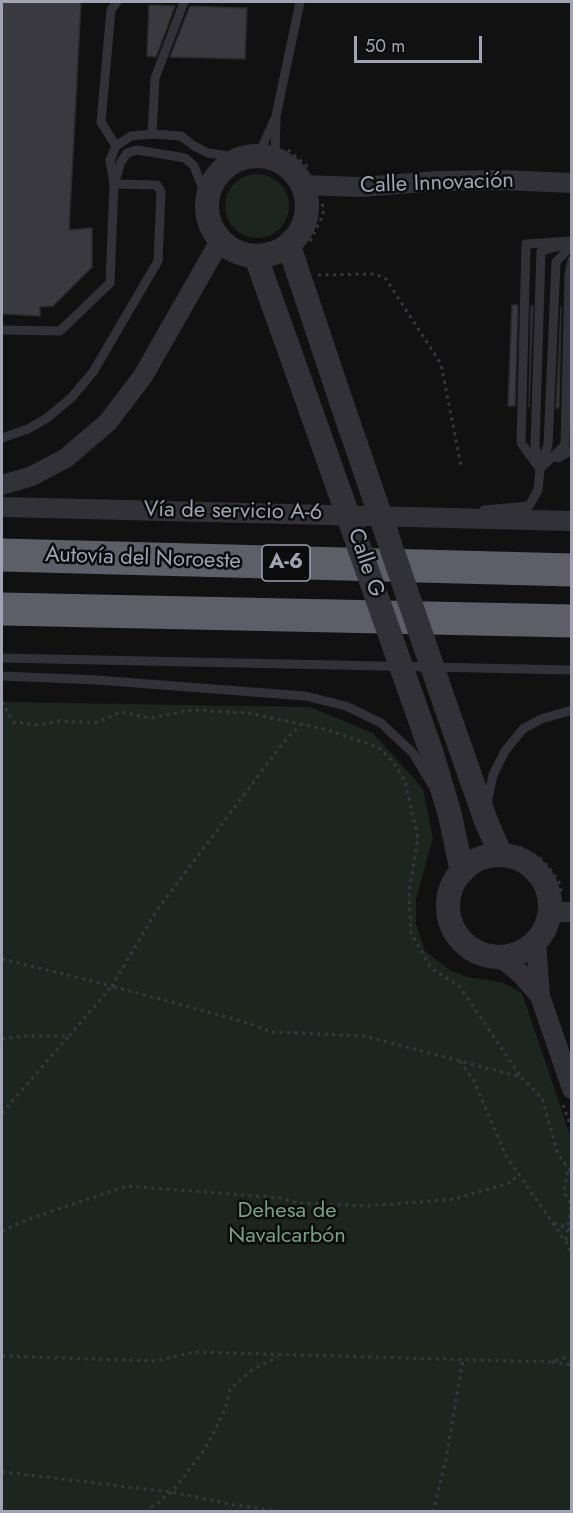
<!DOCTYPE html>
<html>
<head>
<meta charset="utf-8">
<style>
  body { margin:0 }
  #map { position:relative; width:573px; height:1513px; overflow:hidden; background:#111112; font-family:Jost,sans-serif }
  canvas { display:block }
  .frame { position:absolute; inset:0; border:3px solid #a1a3b4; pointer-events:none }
  .scale { position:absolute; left:354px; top:36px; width:128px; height:27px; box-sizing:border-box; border:3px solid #a1a3b4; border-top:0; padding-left:8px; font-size:18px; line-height:21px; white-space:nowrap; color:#a1a3b4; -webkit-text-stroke:4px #0c0c0d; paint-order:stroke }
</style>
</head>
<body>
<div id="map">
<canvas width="573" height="1513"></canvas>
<div class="frame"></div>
<div class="scale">50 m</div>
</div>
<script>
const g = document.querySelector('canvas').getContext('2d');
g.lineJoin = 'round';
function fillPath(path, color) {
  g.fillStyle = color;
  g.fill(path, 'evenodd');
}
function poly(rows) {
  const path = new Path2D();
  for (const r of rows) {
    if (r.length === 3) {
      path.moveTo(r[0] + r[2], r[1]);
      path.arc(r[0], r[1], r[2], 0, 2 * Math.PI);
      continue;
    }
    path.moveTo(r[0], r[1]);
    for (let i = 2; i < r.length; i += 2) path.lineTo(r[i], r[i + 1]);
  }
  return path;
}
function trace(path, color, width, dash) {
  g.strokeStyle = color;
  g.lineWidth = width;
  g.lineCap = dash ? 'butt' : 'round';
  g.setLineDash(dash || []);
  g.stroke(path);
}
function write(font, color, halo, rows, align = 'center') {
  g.font = font + ' Jost,sans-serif';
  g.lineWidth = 5;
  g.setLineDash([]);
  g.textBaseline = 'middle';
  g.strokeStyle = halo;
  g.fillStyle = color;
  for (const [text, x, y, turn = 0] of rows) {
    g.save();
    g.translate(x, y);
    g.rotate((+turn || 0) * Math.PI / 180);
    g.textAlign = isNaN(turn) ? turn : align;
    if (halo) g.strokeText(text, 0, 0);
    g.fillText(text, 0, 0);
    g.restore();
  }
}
fillPath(poly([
  [257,206,32],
  [2,702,310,707,373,733,423,789,433,838,416,899,416,924,425,951,450,970,467,977,504,983,522,993,571,1138,571,1511,2,1511]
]), '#1d251f');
const building = poly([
  [2,2,81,2,69,230,92,228,92,267,53,306,40,307,40,316,2,314,2,2],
  [149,5,175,6,156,57,147,56,149,5],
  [190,6,247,8,245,59,170,57,190,6],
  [512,305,518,305,515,406,508,406,512,305],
  [531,306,533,306,529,407,531,306],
  [561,307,559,408,556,408,561,307]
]);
fillPath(building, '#3a393f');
trace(building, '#2b2a2e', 1.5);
trace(poly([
  [288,150,308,167],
  [310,241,322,217,324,210,322,203],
  [318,275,376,274,386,279,441,364,461,466],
  [2,702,13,722,38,725,60,721,95,723,121,712,150,718,192,710,248,713,328,730,378,747,393,762,405,781,418,838,409,891,411,933,431,968,460,987,521,1077],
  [520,847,540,858,550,869,559,882,562,894],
  [2,959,112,986,157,910,283,743,300,725],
  [2,1039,23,1036,69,1036,112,986,248,1023,271,1032,364,1036,521,1077,542,1098,558,1154,572,1173],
  [460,1061,474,1081,506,1156,566,1242,572,1257],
  [563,1105,572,1130],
  [2,1113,69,1036],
  [554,1223,572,1230],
  [2,1231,26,1220,127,1186,282,1198,297,1203,367,1206,455,1199,512,1182,518,1173],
  [566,1240,571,1205,564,1192,568,1168],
  [2,1356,156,1361,194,1352,550,1362,572,1356],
  [552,1362,572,1365],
  [2,1472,172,1492,229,1504,284,1512],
  [145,1512,172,1492,205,1449,225,1410,230,1389,252,1370,278,1357],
  [433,1512,446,1459,463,1359]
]), '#37383e', 3, [3, 4.5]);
trace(poly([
  [152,134,155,78,184,2],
  [116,146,101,122,111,10,117,2],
  [258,156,276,116,300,2],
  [275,159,276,119],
  [115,181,121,162,127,153,137,150,185,158,194,166,207,200],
  [2,330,60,331,110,283,114,184,110,160,116,146,131,136,152,134,181,136,194,146,208,153,244,158],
  [2,438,28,429,47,418,71,398,93,372,158,261,161,192,157,185,114,184],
  [558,458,572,450],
  [539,463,535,446,541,251,560,246],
  [542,467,565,445,569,274,572,260],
  [540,469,521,443,526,244,572,241],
  [484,510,529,506,538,490,540,469,548,445,556,262,572,245],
  [2,658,572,670],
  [2,676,97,680,305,696,346,706,381,723,413,753,432,785],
  [487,803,493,775,505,751,523,729,541,719,572,710]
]), '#323137', 9);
trace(poly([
  [303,185,360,187,438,181,502,180,572,183],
  [2,485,32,476,66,458,108,422,143,376,220,241],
  [2,507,572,521],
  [550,912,572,912],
  [536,942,540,996,572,1089],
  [500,957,521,974,540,996]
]), '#323137', 20);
trace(poly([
  [257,206,50],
  [289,246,341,401],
  [256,257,311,411],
  [413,700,431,751,450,815,462,872],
  [446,707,486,821,501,855],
  [499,906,51]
]), '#323137', 24);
trace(poly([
  [2,555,572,570],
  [2,609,572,621]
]), '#5d5e68', 33);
trace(poly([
  [341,401,446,707],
  [311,411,413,700]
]), '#323137', 24);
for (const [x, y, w] of [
  [286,563,48]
]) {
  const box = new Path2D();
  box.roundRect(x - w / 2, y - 18, w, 36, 4.5);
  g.fillStyle = '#0c0c0d';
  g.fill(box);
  trace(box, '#a1a3b4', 1.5);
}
write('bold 21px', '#a1a3b4', null, [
  ["A-6",286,563]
]);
write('22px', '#a1a3b4', '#0c0c0d', [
  ["Calle Innovación",437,184,-2],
  ["Vía de servicio A-6",233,512,1],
  ["Autovía del Noroeste",143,559,2],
  ["Calle G",365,563,71]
]);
write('22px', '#77a081', '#0c0c0d', [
  ["Dehesa de",287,1212],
  ["Navalcarbón",287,1237]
]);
</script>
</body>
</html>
